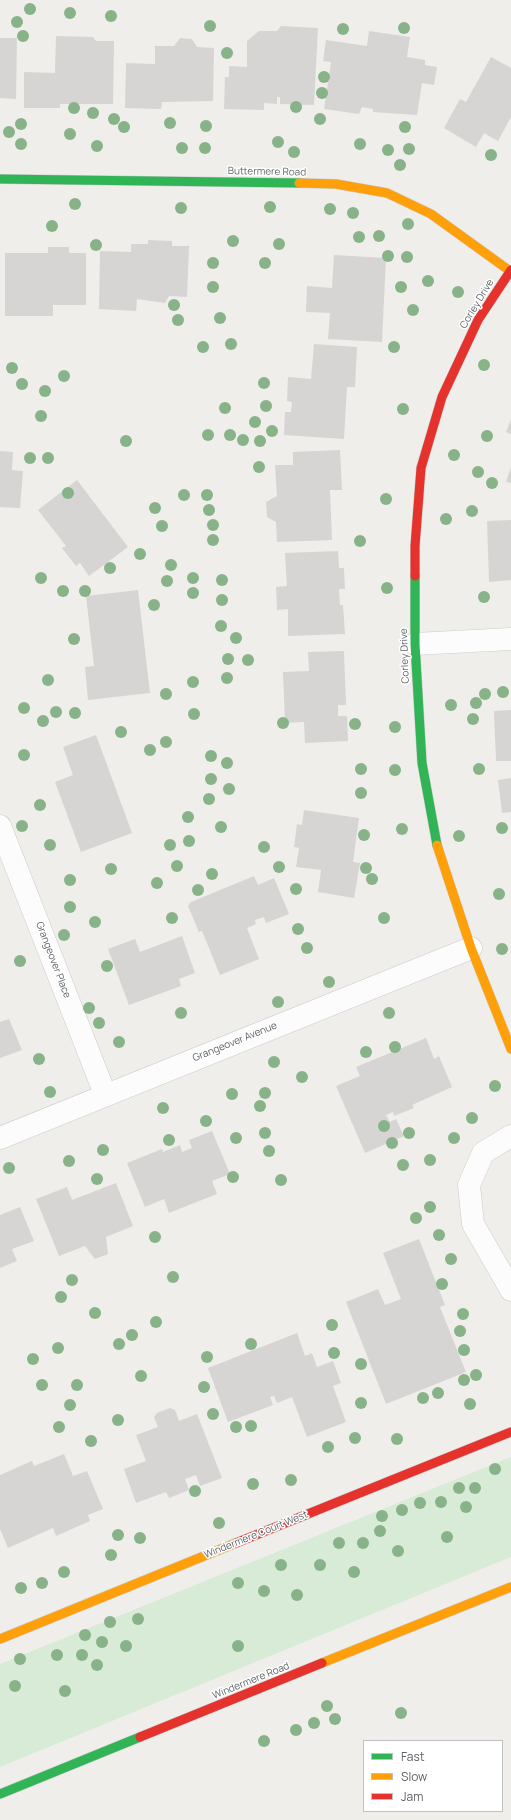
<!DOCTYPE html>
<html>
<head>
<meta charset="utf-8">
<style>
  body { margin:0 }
  #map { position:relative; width:511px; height:1820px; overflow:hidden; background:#efeeea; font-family:Manrope,sans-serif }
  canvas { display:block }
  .legend { position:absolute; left:363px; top:1740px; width:140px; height:72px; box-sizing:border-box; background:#fff; border:1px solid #bfc1c3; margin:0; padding:5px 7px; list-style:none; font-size:12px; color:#5f6368 }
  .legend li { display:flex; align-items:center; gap:8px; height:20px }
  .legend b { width:20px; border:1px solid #bfc1c3 }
</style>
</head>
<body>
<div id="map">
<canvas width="511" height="1820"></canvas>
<ul class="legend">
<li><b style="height:5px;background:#30b455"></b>Fast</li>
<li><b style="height:5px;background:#ff9f0a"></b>Slow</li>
<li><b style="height:5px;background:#e5322d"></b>Jam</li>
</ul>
</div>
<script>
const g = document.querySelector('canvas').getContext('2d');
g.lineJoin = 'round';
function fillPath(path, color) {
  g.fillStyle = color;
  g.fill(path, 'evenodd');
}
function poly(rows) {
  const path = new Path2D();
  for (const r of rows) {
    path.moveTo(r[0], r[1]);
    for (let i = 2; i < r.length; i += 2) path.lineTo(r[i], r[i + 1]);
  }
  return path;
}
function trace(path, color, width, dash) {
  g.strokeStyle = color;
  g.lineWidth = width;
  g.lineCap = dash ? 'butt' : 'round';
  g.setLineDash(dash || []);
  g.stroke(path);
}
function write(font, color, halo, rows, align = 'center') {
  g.font = font + ' Manrope,sans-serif';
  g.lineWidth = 3;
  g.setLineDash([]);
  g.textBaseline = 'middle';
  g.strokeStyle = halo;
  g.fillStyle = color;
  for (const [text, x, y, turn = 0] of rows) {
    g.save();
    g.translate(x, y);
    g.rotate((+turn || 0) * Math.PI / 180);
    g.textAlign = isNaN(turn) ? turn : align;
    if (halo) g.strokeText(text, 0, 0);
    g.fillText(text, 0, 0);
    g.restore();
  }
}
fillPath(poly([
  [511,1457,511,1557,0,1767,0,1664]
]), '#d8ebd6');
fillPath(poly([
  [281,26,318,28,314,105,280,104,280,97,277,97,277,104,264,103,264,110,224,109,225,77,229,77,229,66,247,67,247,41,259,31,277,31],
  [369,31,410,37,407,57,425,60,425,65,437,67,434,85,422,83,417,115,373,112,373,109,362,107,359,114,324,109,331,62,323,61,326,40,367,46],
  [56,36,93,37,96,41,114,41,113,104,60,104,60,108,24,108,24,72,55,73],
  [0,38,17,38,16,99,0,98],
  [180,38,192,39,197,47,214,48,213,101,162,102,161,109,125,108,126,63,155,64,155,46,174,46],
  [491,57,511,68,511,117,498,141,484,133,476,147,444,128,460,99,466,102],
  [148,240,172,241,172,246,189,246,187,297,169,296,165,303,137,299,136,311,99,309,100,251,131,252,131,244,148,244],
  [48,247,69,247,69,253,86,253,86,305,53,305,53,316,5,316,5,253,48,253],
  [334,255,386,258,382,342,328,339,330,313,306,312,307,286,332,288],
  [314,344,357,347,355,387,347,387,344,439,284,435,285,412,291,412,292,402,287,401,288,377,311,379],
  [511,419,511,434,506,432],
  [340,450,342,490,330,490,332,540,277,542,276,522,267,517,266,502,277,496,275,465,293,465,293,452],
  [0,451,13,452,12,470,23,471,20,508,0,507],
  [511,467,511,483,506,482],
  [77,480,128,547,89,576,80,563,76,566,62,548,66,546,38,510],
  [511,520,511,580,489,582,487,521],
  [338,551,339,568,344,568,345,589,339,589,340,605,343,605,345,634,288,636,288,609,277,610,276,587,287,586,285,553],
  [138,590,150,693,88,700,85,667,94,666,86,596],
  [344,651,346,705,338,705,338,716,347,716,348,741,305,743,304,722,285,723,283,672,309,671,308,652],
  [511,710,511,761,496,761,494,711],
  [96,735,132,833,81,852,55,782,73,775,63,747],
  [511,778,511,812,502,813,498,780],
  [304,810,359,818,353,862,360,863,354,898,318,892,321,870,296,867,299,848,294,847,297,824,302,825],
  [254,876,258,885,274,878,289,914,266,923,264,917,255,920,256,924,247,928,259,959,220,975,202,931,199,932,188,906,191,902],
  [182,936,195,973,179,979,181,986,129,1005,108,949,135,939,140,952],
  [9,1019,22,1050,0,1058,0,1022],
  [426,1038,434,1059,439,1056,452,1087,412,1105,414,1108,394,1116,393,1112,386,1115,390,1122,396,1119,404,1136,365,1153,336,1086,360,1076,356,1067],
  [212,1131,230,1174,212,1181,217,1194,169,1213,164,1199,145,1207,127,1163,162,1149,163,1152,180,1145,182,1152,192,1148,189,1140],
  [116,1183,133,1226,106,1237,108,1254,95,1259,85,1246,59,1256,36,1199,67,1187,72,1200],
  [20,1207,34,1241,12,1249,17,1261,0,1268,0,1215],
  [419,1239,445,1305,440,1307,466,1372,386,1404,346,1302,378,1289,385,1305,401,1299,383,1253],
  [297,1333,305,1356,312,1353,317,1367,333,1361,341,1383,333,1386,346,1422,307,1437,292,1397,277,1403,274,1396,270,1397,273,1405,228,1422,208,1368],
  [170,1408,175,1410,179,1421,197,1414,222,1478,200,1486,196,1475,185,1479,189,1490,169,1498,166,1492,136,1503,124,1469,146,1461,136,1435,158,1427,154,1417,157,1413],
  [64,1454,73,1476,87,1471,103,1509,88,1515,90,1521,56,1536,53,1528,8,1548,0,1529,0,1475,32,1461,34,1466]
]), '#d6d5d3');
const street = poly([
  [415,644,511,639],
  [0,826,105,1094],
  [511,1136,483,1153,469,1185,473,1224,511,1290],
  [0,1138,471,948]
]);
const fast = poly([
  [0,179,299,183],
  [415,576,415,644,422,763,437,845],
  [0,1794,140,1737]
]);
const slow = poly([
  [299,183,336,184,387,193,431,214,510,271],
  [437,845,471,948,511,1049],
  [0,1639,236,1543],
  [322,1663,511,1587]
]);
const jam = poly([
  [415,576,415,546,421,468,442,397,478,320,511,270],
  [236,1543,511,1432],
  [140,1737,322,1663]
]);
trace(street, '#cbcccc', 23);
trace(fast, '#cacacb', 10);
trace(slow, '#cacacb', 10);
trace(jam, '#cacacb', 10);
trace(street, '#fdfcfc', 22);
trace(fast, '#30b455', 9);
trace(slow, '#ff9f0a', 9);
trace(jam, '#e5322d', 9);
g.fillStyle = '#88b388';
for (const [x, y] of [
  [30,9],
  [70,13],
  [111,16],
  [17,22],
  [210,26],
  [404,28],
  [343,29],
  [23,36],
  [227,53],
  [324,77],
  [322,93],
  [296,107],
  [74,108],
  [93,113],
  [114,119],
  [320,119],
  [170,123],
  [21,124],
  [206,126],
  [124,127],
  [405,127],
  [9,132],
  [70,134],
  [278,142],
  [21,144],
  [360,144],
  [97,146],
  [182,148],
  [205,148],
  [409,149],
  [388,150],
  [294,152],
  [491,155],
  [400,165],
  [75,204],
  [270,207],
  [181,208],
  [330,209],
  [353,213],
  [408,224],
  [52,226],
  [379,236],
  [359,237],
  [233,241],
  [279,244],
  [96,245],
  [388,256],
  [407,257],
  [213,263],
  [265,263],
  [428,281],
  [213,287],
  [401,287],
  [458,292],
  [174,305],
  [413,310],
  [220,318],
  [178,320],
  [231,344],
  [203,347],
  [394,347],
  [484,365],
  [12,368],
  [64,376],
  [264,383],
  [22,384],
  [45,391],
  [266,406],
  [225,408],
  [403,409],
  [41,416],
  [255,422],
  [272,431],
  [208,435],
  [230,435],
  [487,436],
  [243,440],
  [126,441],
  [260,441],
  [454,455],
  [30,458],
  [48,458],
  [259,467],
  [478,472],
  [492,483],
  [68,493],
  [184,495],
  [207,495],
  [386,499],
  [155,508],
  [209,510],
  [472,511],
  [446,519],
  [213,525],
  [162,526],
  [213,540],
  [360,541],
  [140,554],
  [171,565],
  [110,568],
  [41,578],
  [193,578],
  [222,580],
  [167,581],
  [387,588],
  [63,591],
  [85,591],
  [193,593],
  [484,597],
  [222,600],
  [154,605],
  [221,626],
  [236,638],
  [74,639],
  [228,659],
  [248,660],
  [227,678],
  [48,680],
  [193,682],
  [503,692],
  [166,694],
  [485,694],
  [476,703],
  [451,705],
  [24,708],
  [56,712],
  [75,713],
  [194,714],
  [473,719],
  [43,721],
  [283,723],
  [355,724],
  [395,727],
  [121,732],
  [166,742],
  [150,750],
  [24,755],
  [211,756],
  [227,763],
  [361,769],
  [479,769],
  [395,770],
  [211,779],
  [229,789],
  [361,793],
  [209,799],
  [40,805],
  [188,817],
  [22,826],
  [221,827],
  [502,828],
  [402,829],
  [364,835],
  [459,836],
  [189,841],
  [50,845],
  [170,845],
  [264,847],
  [177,866],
  [279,867],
  [366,868],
  [111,869],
  [212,874],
  [372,879],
  [70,880],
  [157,883],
  [296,889],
  [198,890],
  [499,894],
  [70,907],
  [172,918],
  [384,918],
  [95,922],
  [298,929],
  [64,935],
  [307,948],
  [502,949],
  [20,961],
  [107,966],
  [329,982],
  [278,1002],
  [89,1008],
  [181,1013],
  [389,1013],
  [99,1023],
  [119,1042],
  [395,1047],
  [366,1052],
  [39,1059],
  [274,1062],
  [302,1077],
  [495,1086],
  [50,1092],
  [265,1093],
  [232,1094],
  [260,1106],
  [163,1108],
  [472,1118],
  [206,1121],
  [384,1126],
  [265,1133],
  [409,1133],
  [236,1138],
  [454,1138],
  [169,1140],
  [392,1143],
  [103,1150],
  [269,1151],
  [430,1160],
  [69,1161],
  [403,1165],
  [9,1168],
  [233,1177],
  [97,1179],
  [281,1180],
  [430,1207],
  [416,1218],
  [439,1235],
  [155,1237],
  [451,1259],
  [173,1277],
  [72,1280],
  [442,1284],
  [61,1297],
  [95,1313],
  [463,1314],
  [156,1322],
  [332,1325],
  [460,1331],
  [132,1335],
  [119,1344],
  [251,1344],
  [58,1348],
  [464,1350],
  [334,1353],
  [207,1357],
  [33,1359],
  [361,1364],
  [476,1375],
  [141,1376],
  [464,1380],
  [42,1385],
  [77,1385],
  [204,1387],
  [438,1393],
  [423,1398],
  [361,1403],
  [470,1404],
  [70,1405],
  [213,1414],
  [118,1420],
  [251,1426],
  [59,1427],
  [236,1427],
  [355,1438],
  [397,1439],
  [91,1441],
  [328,1447],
  [495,1469],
  [291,1480],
  [253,1484],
  [459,1488],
  [475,1488],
  [195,1491],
  [441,1502],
  [420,1503],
  [466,1507],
  [402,1510],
  [382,1516],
  [219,1523],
  [380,1531],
  [118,1535],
  [447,1537],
  [140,1538],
  [339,1543],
  [363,1543],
  [398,1551],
  [111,1555],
  [281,1565],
  [320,1565],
  [64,1572],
  [354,1572],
  [42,1583],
  [238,1583],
  [21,1588],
  [264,1591],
  [297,1595],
  [138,1619],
  [110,1622],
  [85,1635],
  [102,1642],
  [126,1646],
  [238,1646],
  [57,1655],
  [82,1655],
  [20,1659],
  [97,1665],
  [15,1686],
  [65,1691],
  [327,1706],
  [401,1713],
  [335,1719],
  [314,1723],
  [296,1730],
  [264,1741]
]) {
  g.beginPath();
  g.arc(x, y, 6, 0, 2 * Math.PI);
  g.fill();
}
write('10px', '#5f6368', '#fff', [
  ["Buttermere Road",267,172,1],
  ["Corley Drive",477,304,-59],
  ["Corley Drive",405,656,-92],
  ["Grangeover Place",53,960,69],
  ["Grangeover Avenue",235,1042,-22],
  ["Windermere Court West",256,1535,-22],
  ["Windermere Road",251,1681,-22]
]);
</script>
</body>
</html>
